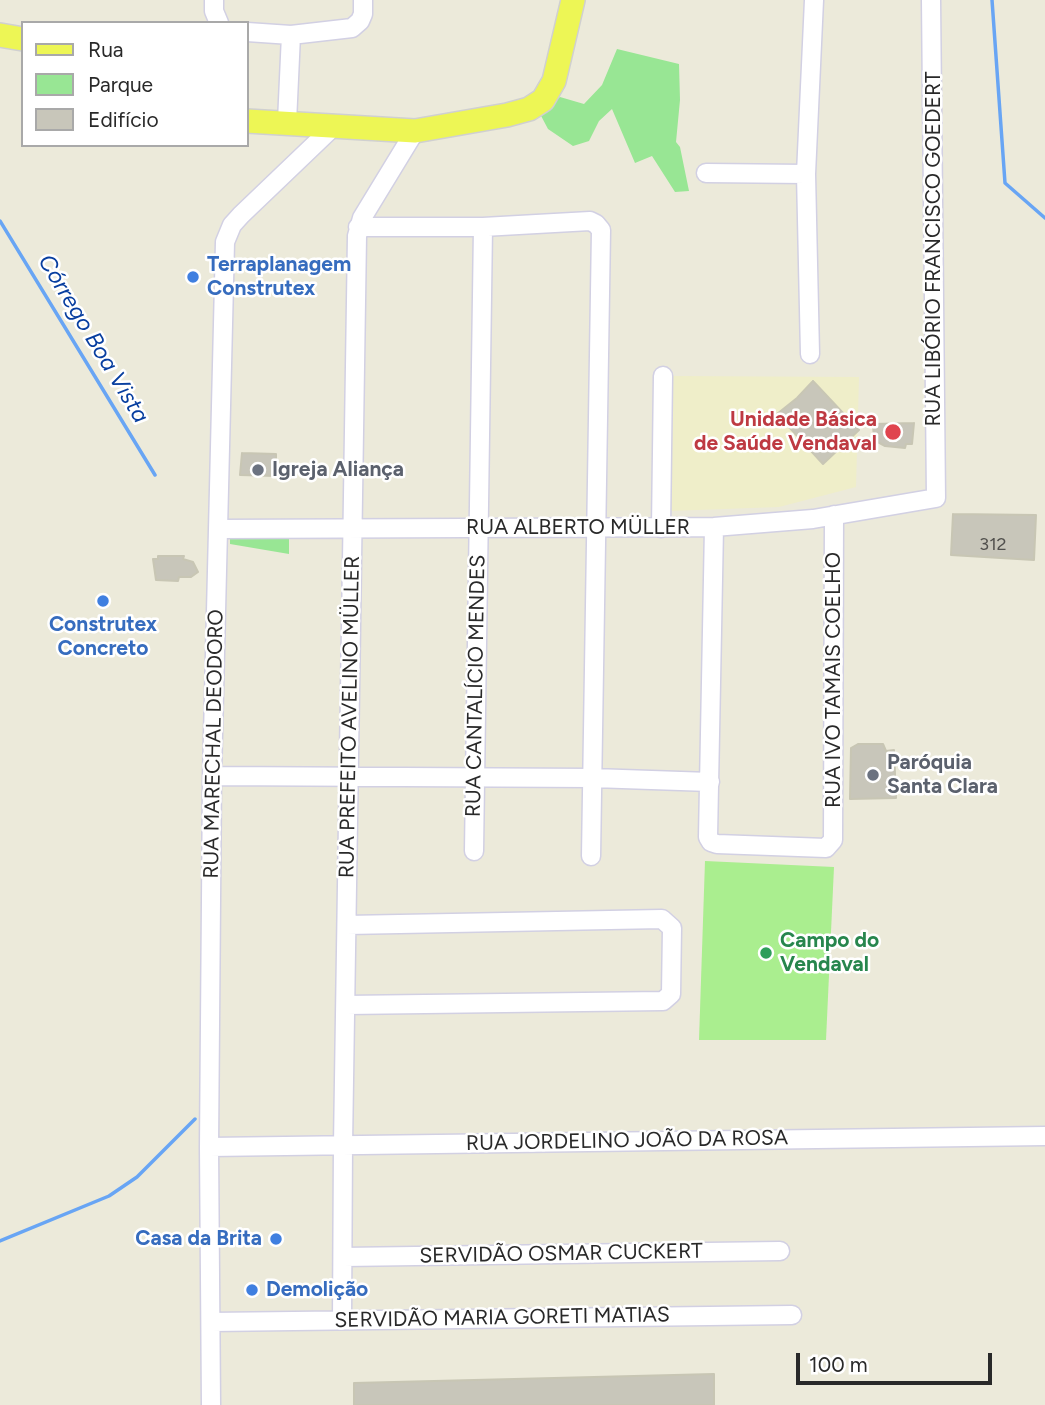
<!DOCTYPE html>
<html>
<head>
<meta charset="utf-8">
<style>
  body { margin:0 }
  #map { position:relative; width:1045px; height:1405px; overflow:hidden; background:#eceada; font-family:Figtree,sans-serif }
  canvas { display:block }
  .legend { position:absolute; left:21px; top:21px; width:228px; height:126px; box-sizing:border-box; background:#fff; border:2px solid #a9a9a9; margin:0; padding:9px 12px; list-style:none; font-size:21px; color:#292929 }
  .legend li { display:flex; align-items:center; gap:14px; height:35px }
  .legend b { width:35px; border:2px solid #a9a9a9 }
  .scale { position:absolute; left:796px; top:1353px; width:196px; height:32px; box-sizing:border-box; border:4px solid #292929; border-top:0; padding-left:9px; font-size:21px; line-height:24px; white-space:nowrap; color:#292929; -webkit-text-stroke:5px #fff; paint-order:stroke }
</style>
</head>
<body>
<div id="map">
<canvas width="1045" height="1405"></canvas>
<ul class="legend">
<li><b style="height:9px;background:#edf655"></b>Rua</li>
<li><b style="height:19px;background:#98e694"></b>Parque</li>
<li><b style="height:19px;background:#c8c6ba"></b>Edifício</li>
</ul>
<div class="scale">100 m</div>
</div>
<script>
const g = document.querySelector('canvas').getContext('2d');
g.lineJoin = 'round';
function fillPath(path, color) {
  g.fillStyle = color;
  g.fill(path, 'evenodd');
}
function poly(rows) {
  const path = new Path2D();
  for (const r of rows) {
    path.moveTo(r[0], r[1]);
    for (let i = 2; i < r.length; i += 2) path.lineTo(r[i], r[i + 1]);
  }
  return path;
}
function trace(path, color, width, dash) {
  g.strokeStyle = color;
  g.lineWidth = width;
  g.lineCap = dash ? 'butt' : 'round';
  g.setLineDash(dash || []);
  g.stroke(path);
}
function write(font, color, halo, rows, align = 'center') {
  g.font = font + ' Figtree,sans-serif';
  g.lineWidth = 5;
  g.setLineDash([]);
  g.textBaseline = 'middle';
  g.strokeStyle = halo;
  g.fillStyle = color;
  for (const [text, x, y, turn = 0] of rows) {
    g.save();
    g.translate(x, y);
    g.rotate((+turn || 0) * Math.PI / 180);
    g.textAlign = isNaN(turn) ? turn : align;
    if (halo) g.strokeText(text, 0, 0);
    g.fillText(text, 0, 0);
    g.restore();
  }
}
fillPath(poly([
  [671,376,859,377,856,487,779,507,670,511]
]), '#efeec9');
fillPath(poly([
  [617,49,679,64,680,100,676,142,680,147,689,191,675,192,652,156,635,163,612,109,599,121,589,141,573,146,548,129,539,112,560,97,584,104,602,85],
  [289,537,289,554,230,544,230,538]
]), '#98e694');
fillPath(poly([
  [705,861,834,867,826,1040,699,1040]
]), '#aaee8f');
trace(poly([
  [992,0,1005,183,1045,218],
  [0,221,155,475],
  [0,1241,109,1196,137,1177,195,1119]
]), '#68a5f4', 3.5);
const building = poly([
  [813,381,859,430,823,464,777,414,797,398,813,381],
  [914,423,912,444,906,444,905,448,885,446,874,440,873,424,914,423],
  [242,453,276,454,276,476,240,475,242,453],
  [953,514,1036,515,1034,560,951,555,953,514],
  [158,556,184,556,183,559,193,562,198,572,191,577,179,577,178,581,156,580,153,559,158,559,158,556],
  [858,744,883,744,886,751,894,750,896,798,850,799,851,748,858,744],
  [714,1374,714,1405,354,1405,354,1383,714,1374]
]);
fillPath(building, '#c8c6ba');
trace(building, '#c8c6b4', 2);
const minor = poly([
  [214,0,214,11,219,23],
  [247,32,291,35,352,28,360,21,363,14,363,0],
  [287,122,291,35],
  [706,173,806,174],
  [358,227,483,227,590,221,596,224,601,230,591,856],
  [810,354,806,174,814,0],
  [714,527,708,837,711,842,717,844,826,848,833,840,834,515],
  [661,528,663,376],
  [218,529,714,527,813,519,936,498,931,0],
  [212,776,593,778,710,782],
  [474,851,483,227],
  [346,1005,663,1001,671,994,672,928,662,919,347,925],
  [209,1147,1045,1136],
  [343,1257,780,1251],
  [342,1320,343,1145,357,236,362,218,415,131],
  [211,1322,792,1315],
  [211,1405,209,1147,212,776,225,242,232,225,241,215,333,127]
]);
const major = poly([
  [0,35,23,39],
  [247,121,415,131,507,115,529,109,543,100,554,81,573,0]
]);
trace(minor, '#d2d0e3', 21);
trace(major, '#d0d0d0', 26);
trace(minor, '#fff', 18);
trace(major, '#edf655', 23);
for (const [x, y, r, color] of [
  [193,277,7,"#3f7fe0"],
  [893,432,9,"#e0444e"],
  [258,470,7,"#6b7280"],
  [103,601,7,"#3f7fe0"],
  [873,775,7,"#6b7280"],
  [766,953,7,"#2e9e5b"],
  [276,1239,7,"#3f7fe0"],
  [252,1290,7,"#3f7fe0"]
]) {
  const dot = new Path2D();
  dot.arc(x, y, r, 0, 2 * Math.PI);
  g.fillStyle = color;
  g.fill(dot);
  trace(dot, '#fff', 2.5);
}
write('18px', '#51504d', null, [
  ["312",993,545]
]);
write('21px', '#292929', '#fff', [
  ["RUA LIBÓRIO FRANCISCO GOEDERT",934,249,-90],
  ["RUA ALBERTO MÜLLER",578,528],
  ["RUA IVO TAMAIS COELHO",834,680,-90],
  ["RUA CANTALÍCIO MENDES",476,686,-89],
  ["RUA PREFEITO AVELINO MÜLLER",350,717,-89],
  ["RUA MARECHAL DEODORO",214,744,-89],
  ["RUA JORDELINO JOÃO DA ROSA",627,1141,-1],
  ["SERVIDÃO OSMAR CUCKERT",561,1254,-1],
  ["SERVIDÃO MARIA GORETI MATIAS",502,1318,-1]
]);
write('bold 21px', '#366cbe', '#fff', [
  ["Terraplanagem",207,265],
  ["Construtex",207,289],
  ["Construtex",103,625,"center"],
  ["Concreto",103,649,"center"],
  ["Casa da Brita",262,1239,"right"],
  ["Demolição",266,1290]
], 'left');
write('bold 21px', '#be3a42', '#fff', [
  ["Unidade Básica",877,420],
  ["de Saúde Vendaval",877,444]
], 'right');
write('bold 21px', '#5b616d', '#fff', [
  ["Igreja Aliança",272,470],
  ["Paróquia",887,763],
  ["Santa Clara",887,787]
], 'left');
write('bold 21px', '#27864d', '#fff', [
  ["Campo do",780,941],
  ["Vendaval",780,965]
], 'left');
write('italic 23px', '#073e9f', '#fff', [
  ["Córrego Boa Vista",93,339,59]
]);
</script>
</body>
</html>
